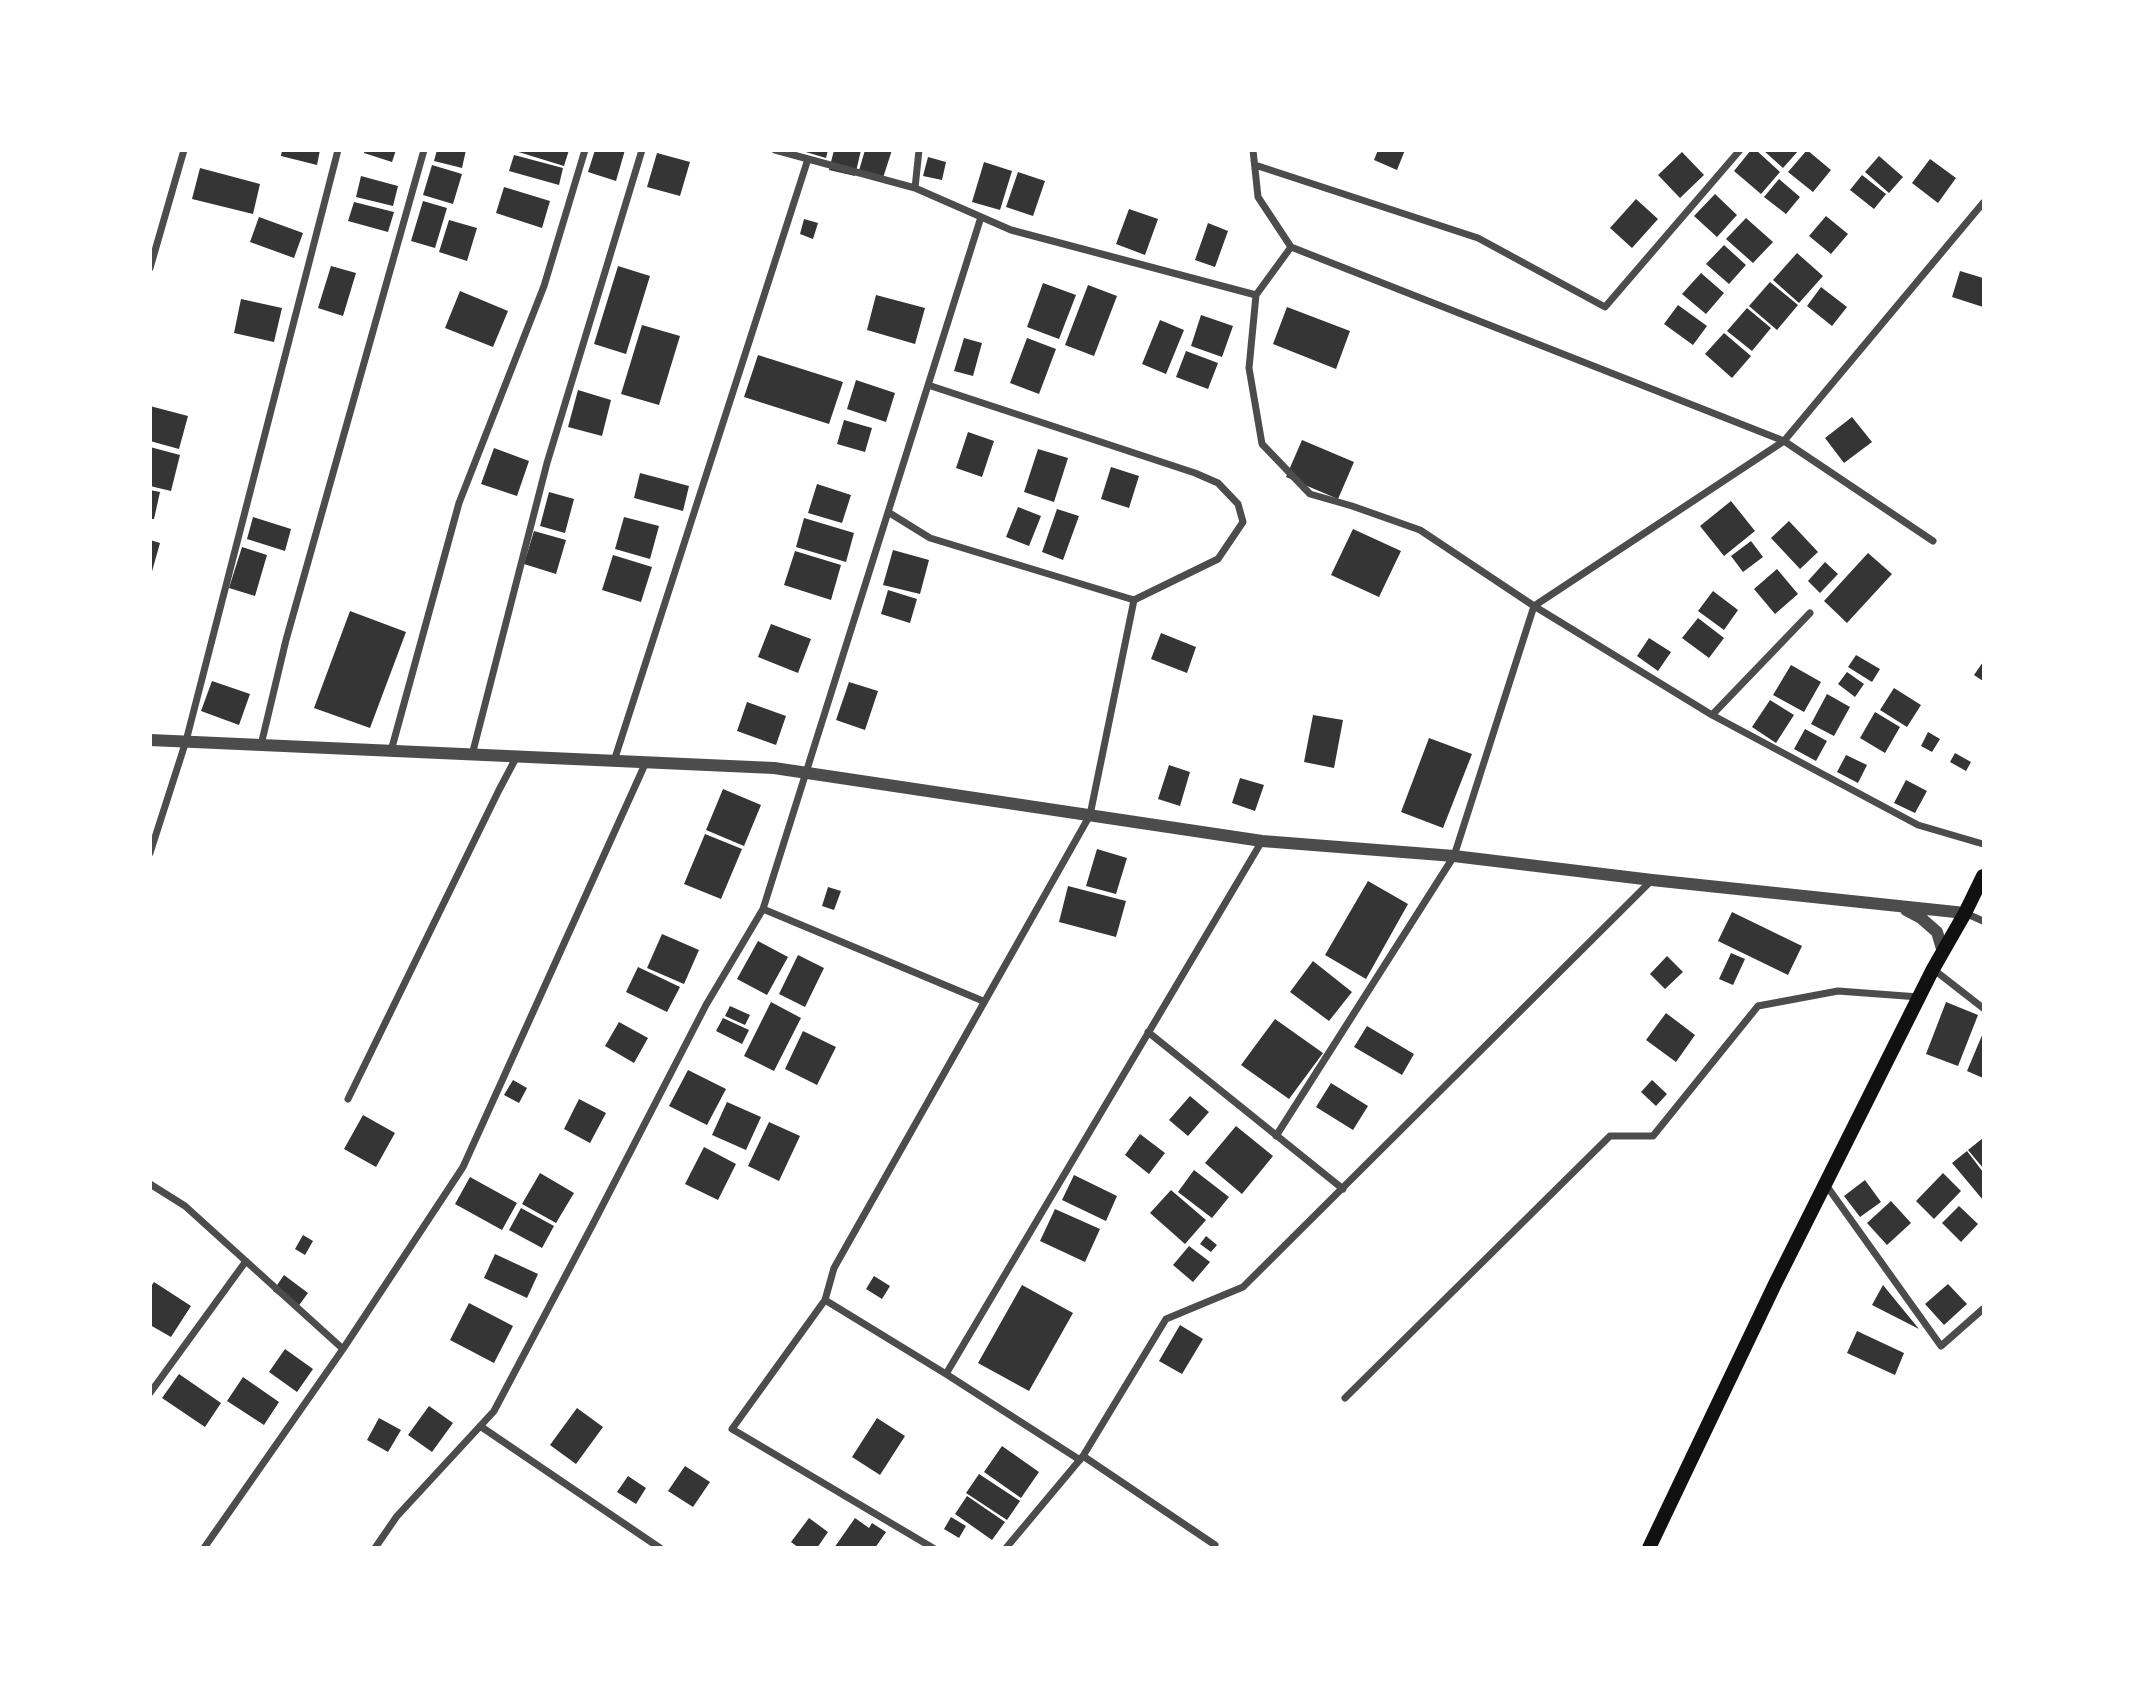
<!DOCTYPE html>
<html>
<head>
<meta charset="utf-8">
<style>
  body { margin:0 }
  #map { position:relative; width:2134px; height:1698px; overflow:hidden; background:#fff; font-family:Lato,sans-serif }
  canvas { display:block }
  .frame { position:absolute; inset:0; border:152px solid #fff; pointer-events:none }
</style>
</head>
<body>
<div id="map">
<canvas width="2134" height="1698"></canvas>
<div class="frame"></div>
</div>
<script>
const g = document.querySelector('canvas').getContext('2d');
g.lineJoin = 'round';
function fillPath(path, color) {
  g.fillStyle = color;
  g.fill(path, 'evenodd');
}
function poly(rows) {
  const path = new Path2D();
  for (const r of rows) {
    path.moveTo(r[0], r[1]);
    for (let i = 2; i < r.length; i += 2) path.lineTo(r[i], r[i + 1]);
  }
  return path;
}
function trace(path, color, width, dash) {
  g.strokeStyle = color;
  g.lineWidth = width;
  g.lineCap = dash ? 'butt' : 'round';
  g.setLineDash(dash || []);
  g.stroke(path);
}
fillPath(poly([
  [282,150,320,150,317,165,281,156],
  [365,150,396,150,392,162,364,153],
  [437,150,466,150,462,168,434,161],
  [512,150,569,150,564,166],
  [595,150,625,150,616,181,588,172],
  [799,150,828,150,826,158],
  [834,150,861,150,855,176,829,170],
  [865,150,892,150,882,181,858,174],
  [1378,150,1405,150,1397,170,1374,160],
  [1751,150,1756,150,1780,172,1761,194,1734,171],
  [1763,150,1799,150,1783,168],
  [1807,150,1831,170,1813,192,1788,172],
  [1682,152,1704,175,1680,198,1658,175],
  [657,153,690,162,680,196,647,187],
  [514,155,563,168,559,185,509,171],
  [1879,156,1903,177,1889,193,1865,172],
  [928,157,946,162,942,180,923,176],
  [1930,159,1956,178,1938,203,1912,183],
  [984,162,1012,171,1000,210,972,202],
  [432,165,462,174,453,204,423,195],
  [200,168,260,184,253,214,192,199],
  [1018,172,1045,181,1033,216,1006,207],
  [1862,175,1886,194,1874,209,1850,190],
  [361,176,398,186,393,206,356,197],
  [1779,179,1800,197,1786,214,1764,197],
  [504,187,550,201,542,228,496,213],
  [1715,194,1737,215,1717,237,1694,216],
  [1636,199,1658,219,1632,248,1610,228],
  [423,201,447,208,435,248,411,241],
  [354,202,394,212,388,232,348,221],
  [1129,209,1158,219,1145,255,1116,244],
  [1826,216,1848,234,1831,254,1809,236],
  [259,217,303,233,294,258,250,242],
  [1746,218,1773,242,1753,263,1726,239],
  [804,219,818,223,813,239,800,234],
  [449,220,477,228,467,261,439,252],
  [1208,223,1228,231,1215,267,1195,260],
  [1724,245,1746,265,1729,284,1706,264],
  [1797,253,1823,276,1799,303,1773,280],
  [331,266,356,273,343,316,318,308],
  [618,266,650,276,626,354,594,344],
  [1960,271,1983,278,1983,307,1952,297],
  [1701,273,1724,293,1706,314,1682,294],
  [1770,282,1798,305,1777,330,1749,306],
  [1043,283,1076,295,1059,339,1027,327],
  [1088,285,1117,296,1094,356,1065,345],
  [1821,287,1847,307,1832,326,1807,306],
  [460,291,508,311,493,347,445,328],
  [876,295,925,308,915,344,867,330],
  [241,299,282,308,274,342,234,333],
  [1678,305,1707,326,1693,345,1664,324],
  [1287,307,1350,331,1336,369,1273,344],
  [1747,308,1771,328,1752,351,1727,331],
  [1201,315,1233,326,1222,357,1191,346],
  [1160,320,1184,330,1166,374,1142,364],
  [642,325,680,336,659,405,621,394],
  [1724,333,1751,356,1732,378,1705,354],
  [964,338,982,343,973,376,954,371],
  [1027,338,1056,349,1039,394,1010,383],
  [1186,351,1218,363,1208,389,1176,377],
  [758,355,843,382,829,424,744,397],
  [856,380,895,393,886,422,847,409],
  [578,390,611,400,602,436,568,427],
  [150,406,188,416,179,449,150,441],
  [1852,417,1872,442,1844,463,1825,438],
  [844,420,872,428,865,452,837,444],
  [968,432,994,441,982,477,956,468],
  [1302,440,1354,462,1338,499,1286,477],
  [150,447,180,455,171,491,150,486],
  [494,448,529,461,517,496,481,484],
  [1038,449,1068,458,1054,502,1024,492],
  [1111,467,1139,476,1129,508,1101,499],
  [640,473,689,486,683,511,634,498],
  [817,484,851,495,842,523,808,513],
  [150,490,160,492,154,519,150,519],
  [549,492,574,499,565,533,540,526],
  [1731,501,1755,531,1724,556,1700,526],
  [1018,507,1041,516,1029,546,1006,537],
  [1057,509,1079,516,1063,560,1042,552],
  [253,517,291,529,285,551,247,539],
  [624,517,659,526,650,559,615,549],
  [804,518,854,533,846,562,796,547],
  [1789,521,1818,552,1800,569,1771,538],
  [1353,529,1401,551,1379,597,1331,575],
  [534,531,566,540,556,574,524,564],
  [150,540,160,543,151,575,150,575],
  [1751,541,1763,557,1743,572,1731,556],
  [242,547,267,555,255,596,229,588],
  [893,550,929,560,920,594,883,585],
  [795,551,841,565,831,600,784,585],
  [1868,553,1892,574,1847,623,1824,601],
  [613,555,652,567,641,602,602,590],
  [1825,562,1838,574,1820,593,1808,581],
  [1777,569,1798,594,1775,614,1754,589],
  [888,590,917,599,910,623,881,614],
  [1713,591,1738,610,1724,630,1698,611],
  [350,611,406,632,370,728,314,708],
  [1698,618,1724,638,1709,658,1682,638],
  [771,624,811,639,798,673,758,657],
  [1161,633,1196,647,1187,673,1151,659],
  [1649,638,1671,652,1658,671,1637,656],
  [1856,655,1880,669,1872,682,1848,667],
  [1983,662,1983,681,1974,675],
  [1791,665,1821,682,1804,712,1773,695],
  [1847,672,1864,684,1855,697,1838,684],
  [212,681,250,694,239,725,201,711],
  [849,682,878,691,865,730,836,720],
  [1894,688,1921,705,1907,727,1880,710],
  [1827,694,1850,707,1834,736,1811,724],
  [1770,700,1794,715,1776,743,1752,727],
  [747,702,786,716,776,745,737,731],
  [1875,712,1900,727,1885,753,1860,738],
  [1313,715,1343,720,1334,768,1304,762],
  [1805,729,1827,741,1816,761,1794,749],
  [1928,732,1940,739,1932,752,1921,746],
  [1429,738,1472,754,1443,828,1401,812],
  [1955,753,1971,762,1966,771,1950,762],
  [1846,755,1867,765,1858,783,1837,772],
  [1169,765,1190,772,1180,806,1158,799],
  [1240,778,1264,785,1255,811,1232,803],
  [1906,780,1927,791,1915,813,1894,803],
  [723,789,761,805,744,846,706,830],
  [705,834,742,849,721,899,684,884],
  [1097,849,1127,858,1116,894,1086,886],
  [1368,881,1408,904,1366,979,1325,955],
  [1068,886,1126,901,1116,937,1059,922],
  [828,887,841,891,834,910,822,906],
  [1732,912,1802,946,1788,975,1718,941],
  [662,934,699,950,684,984,647,968],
  [758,941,788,957,767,995,737,979],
  [1731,953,1745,959,1733,985,1719,979],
  [798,955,824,968,805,1007,779,994],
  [1667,956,1683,972,1665,989,1650,974],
  [1313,961,1352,992,1329,1021,1290,992],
  [638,967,680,987,667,1012,626,992],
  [771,1002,801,1018,774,1071,744,1056],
  [1946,1002,1978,1015,1958,1066,1926,1054],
  [730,1006,750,1015,745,1025,725,1016],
  [1666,1013,1695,1035,1676,1062,1646,1040],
  [723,1018,749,1030,742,1044,716,1031],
  [1275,1019,1323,1053,1289,1099,1241,1065],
  [619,1022,648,1038,634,1063,605,1046],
  [1367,1026,1414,1054,1402,1075,1354,1047],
  [803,1031,836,1047,817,1085,785,1069],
  [1983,1033,1983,1078,1967,1071],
  [688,1070,726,1089,707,1125,669,1106],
  [513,1080,527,1088,519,1103,504,1095],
  [1652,1080,1667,1094,1656,1106,1641,1092],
  [1331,1083,1368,1106,1353,1130,1316,1107],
  [1190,1096,1209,1112,1188,1136,1169,1120],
  [579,1099,606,1113,590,1143,564,1129],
  [727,1102,761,1117,746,1150,712,1135],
  [363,1115,395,1133,376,1167,344,1149],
  [769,1122,800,1136,779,1181,748,1166],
  [1236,1126,1273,1156,1242,1194,1205,1163],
  [1140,1134,1165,1153,1149,1174,1125,1155],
  [1983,1138,1983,1168,1968,1150],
  [704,1147,736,1164,718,1200,685,1184],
  [1967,1151,1983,1172,1983,1200,1952,1163],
  [1194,1170,1229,1197,1212,1218,1178,1192],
  [540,1173,574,1193,556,1223,522,1204],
  [1943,1173,1961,1191,1934,1219,1916,1201],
  [1074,1175,1117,1196,1106,1221,1062,1200],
  [470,1177,517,1203,502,1230,455,1204],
  [1865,1180,1881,1202,1860,1217,1844,1196],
  [1171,1190,1206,1220,1185,1244,1150,1213],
  [1891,1201,1911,1223,1887,1245,1867,1223],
  [1959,1206,1978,1224,1961,1242,1942,1223],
  [521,1208,554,1226,542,1248,509,1230],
  [1055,1209,1100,1229,1085,1262,1040,1241],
  [303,1235,313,1241,305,1255,295,1249],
  [1206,1236,1217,1245,1211,1252,1200,1244],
  [1189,1246,1210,1262,1193,1282,1173,1265],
  [495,1254,538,1274,527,1298,484,1278],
  [284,1275,308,1293,297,1308,273,1291],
  [874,1276,890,1286,882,1299,866,1289],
  [154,1282,191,1306,171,1337,150,1325,150,1288],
  [1948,1284,1967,1304,1944,1325,1925,1304],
  [1022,1285,1073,1313,1029,1391,978,1363],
  [1883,1285,1919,1329,1872,1305],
  [469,1303,513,1326,494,1363,450,1340],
  [1180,1325,1203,1339,1182,1374,1159,1361],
  [1857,1331,1904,1353,1895,1375,1847,1353],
  [285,1349,313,1369,297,1392,269,1372],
  [179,1374,221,1403,205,1427,162,1398],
  [243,1377,279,1402,264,1425,227,1401],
  [429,1406,453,1423,432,1452,408,1435],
  [577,1408,603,1427,576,1464,550,1445],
  [379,1418,401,1430,388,1452,367,1440],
  [877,1418,905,1436,880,1475,852,1457],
  [1002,1446,1039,1472,1021,1498,984,1472],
  [685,1466,710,1482,693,1507,668,1491],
  [979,1474,1020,1501,1007,1520,966,1493],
  [628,1476,646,1488,636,1504,617,1492],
  [967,1496,1005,1522,992,1540,955,1514],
  [951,1517,966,1526,959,1538,944,1529],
  [809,1518,828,1532,817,1548,799,1548,791,1542],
  [855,1518,869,1528,872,1523,886,1532,875,1548,834,1548]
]), '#353535');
trace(poly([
  [775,150,915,188,1011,230,1256,295,1249,368,1262,444,1310,494,1352,506,1420,530,1534,606,1712,715,1918,825,1983,844],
  [1253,150,1258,197,1291,247,1256,295],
  [1255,165,1478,238,1605,307,1740,150],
  [915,188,919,150],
  [1291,247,1784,441,1933,541],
  [150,268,184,150],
  [888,512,930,538,1134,600,1218,559,1243,522,1238,504,1218,483,1195,473,928,385],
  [1712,715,1810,613],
  [261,745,286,640,424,150],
  [391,751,459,503,544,286,585,150],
  [472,755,547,463,642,150],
  [614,761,808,159],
  [150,853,186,741,338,150],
  [763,909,983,1001],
  [1965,913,1983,921],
  [1933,969,1983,1008],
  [1148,1032,1343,1189],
  [348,1099,499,790,517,756],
  [1276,1136,1454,856,1534,606,1784,441,1983,203],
  [150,1184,185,1206,343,1349],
  [1826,1185,1941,1346,1983,1309],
  [825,1300,946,1374,1080,1460],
  [946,1374,1262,841],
  [150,1393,246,1261],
  [1345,1398,1610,1136,1653,1136,1758,1006,1838,991,1919,997],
  [480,1426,660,1548],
  [1083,1456,1215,1545],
  [204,1548,343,1349,463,1167,646,762],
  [375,1548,397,1516,494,1411,594,1222,706,1005,763,909,981,217],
  [933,1548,732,1429,825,1300,834,1268,1090,815,1134,600],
  [1006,1548,1083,1456,1166,1319,1243,1287,1652,880]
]), '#4c4c4c', 7);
trace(poly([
  [150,740,774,768,1262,841,1454,856,1652,880,1965,913],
  [1906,910,1921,918,1937,932,1943,952]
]), '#4c4c4c', 12);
trace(poly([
  [1649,1548,1775,1284,1933,969,1965,913,1983,876]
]), '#111', 14);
</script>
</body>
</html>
